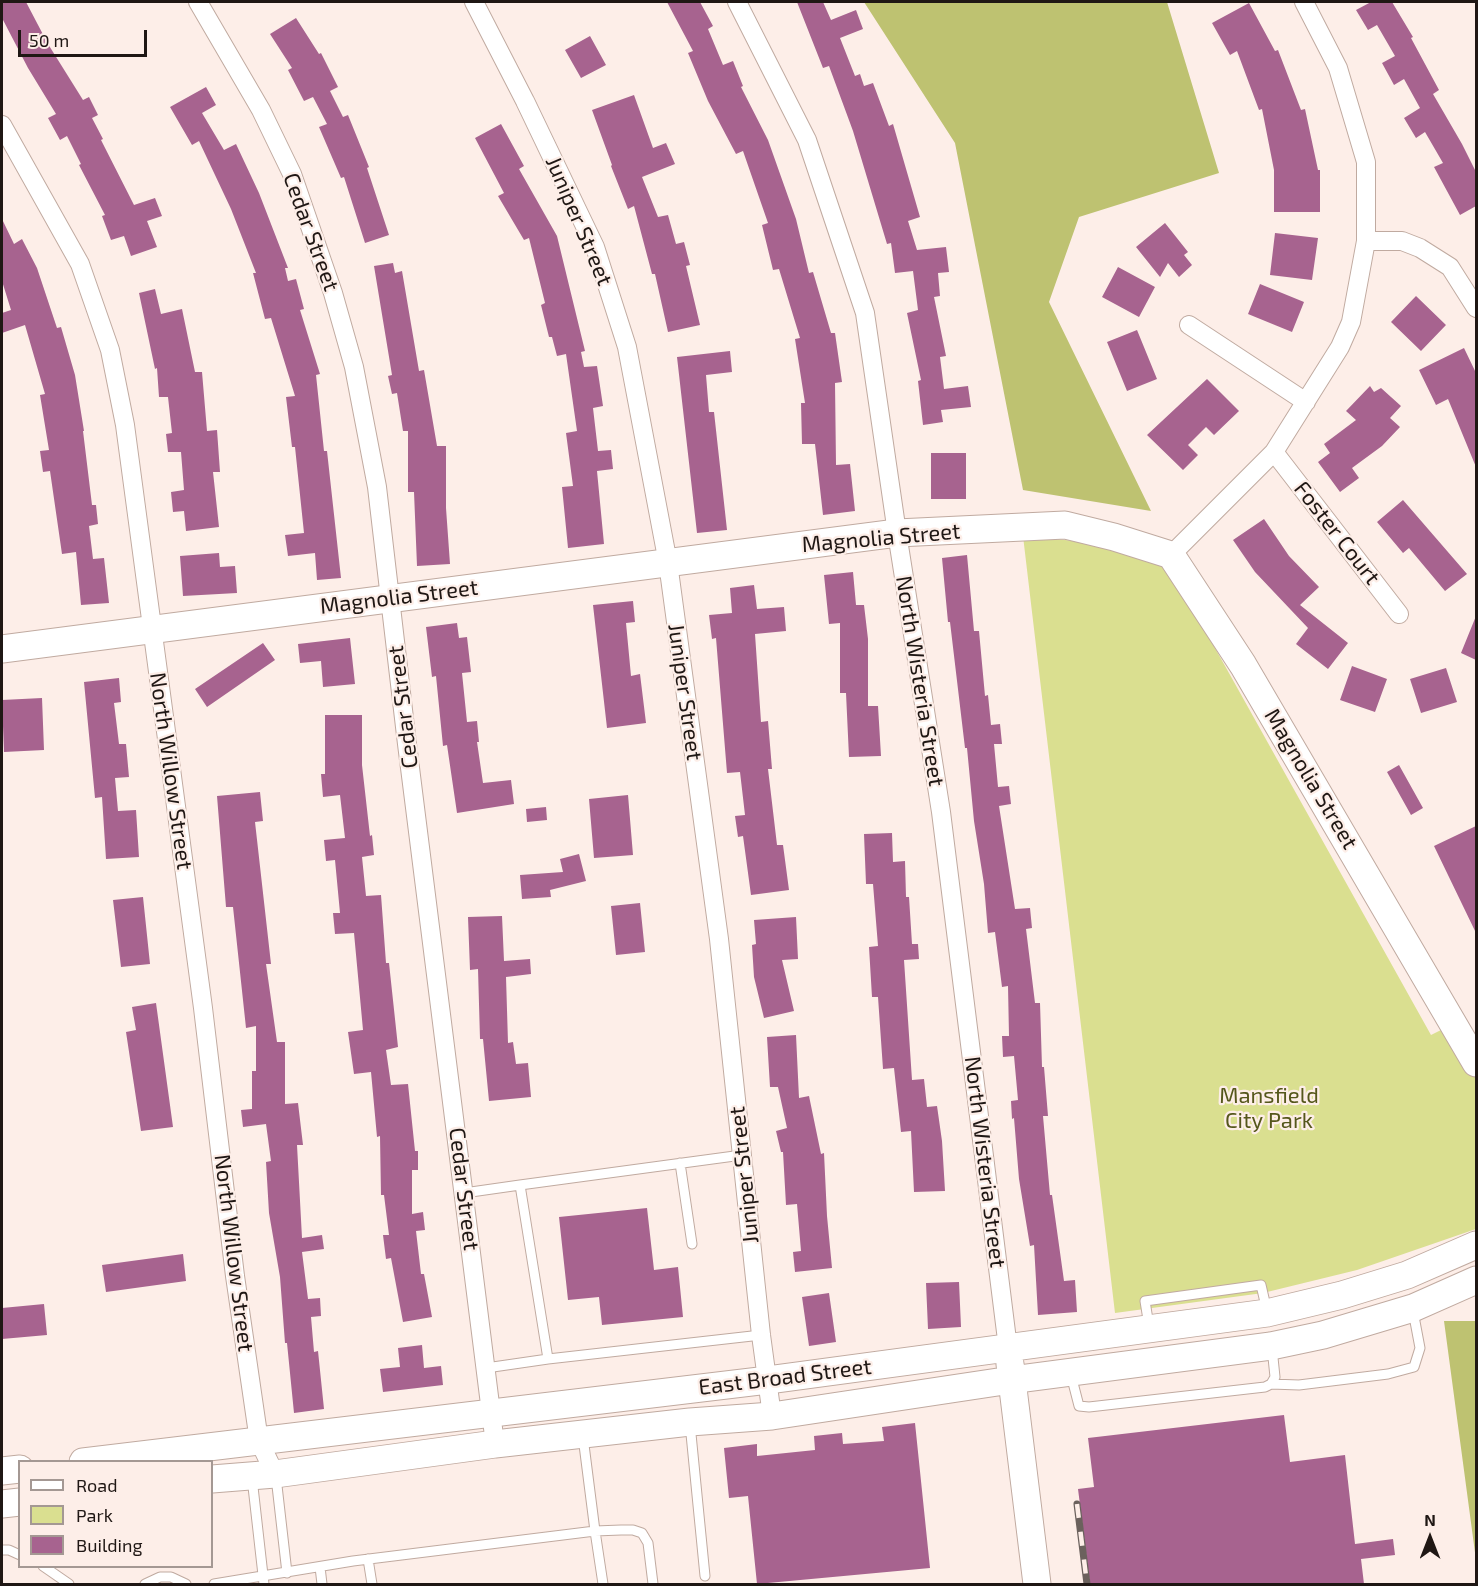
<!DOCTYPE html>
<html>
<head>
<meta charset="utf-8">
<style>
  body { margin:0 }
  #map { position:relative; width:1478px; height:1586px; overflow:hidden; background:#fdeee8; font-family:"Exo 2",sans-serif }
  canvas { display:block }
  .frame { position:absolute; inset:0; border:3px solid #1f1714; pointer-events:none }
  .legend { position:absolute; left:18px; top:1460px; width:195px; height:108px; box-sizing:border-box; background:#fdeee8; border:2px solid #a49893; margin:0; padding:8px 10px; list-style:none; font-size:18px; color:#1f1714 }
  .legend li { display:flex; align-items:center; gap:12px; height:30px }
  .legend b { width:30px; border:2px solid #a49893 }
  .north { position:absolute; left:1400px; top:1508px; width:60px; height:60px; -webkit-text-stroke:4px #fdeee8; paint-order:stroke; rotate:0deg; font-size:16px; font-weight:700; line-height:24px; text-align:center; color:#1f1714 }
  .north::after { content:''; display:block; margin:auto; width:21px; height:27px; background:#1f1714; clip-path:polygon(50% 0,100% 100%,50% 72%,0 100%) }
  .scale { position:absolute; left:18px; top:30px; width:129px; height:27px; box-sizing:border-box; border:3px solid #1f1714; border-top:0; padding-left:8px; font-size:18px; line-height:21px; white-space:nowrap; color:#1f1714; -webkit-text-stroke:4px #fdeee8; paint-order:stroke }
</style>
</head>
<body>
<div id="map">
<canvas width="1478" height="1586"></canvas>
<div class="frame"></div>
<ul class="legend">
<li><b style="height:8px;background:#fff"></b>Road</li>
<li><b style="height:16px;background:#dadf90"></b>Park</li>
<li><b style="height:16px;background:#a7638f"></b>Building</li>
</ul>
<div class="north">N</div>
<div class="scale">50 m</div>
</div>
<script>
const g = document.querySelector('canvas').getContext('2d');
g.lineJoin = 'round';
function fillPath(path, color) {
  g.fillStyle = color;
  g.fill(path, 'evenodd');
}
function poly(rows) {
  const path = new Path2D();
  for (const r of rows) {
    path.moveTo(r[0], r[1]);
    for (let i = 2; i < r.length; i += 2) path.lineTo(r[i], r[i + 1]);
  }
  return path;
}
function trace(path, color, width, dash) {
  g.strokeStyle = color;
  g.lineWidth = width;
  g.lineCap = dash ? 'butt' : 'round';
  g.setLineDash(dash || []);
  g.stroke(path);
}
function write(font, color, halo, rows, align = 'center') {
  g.font = font + ' "Exo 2",sans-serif';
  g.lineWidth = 4.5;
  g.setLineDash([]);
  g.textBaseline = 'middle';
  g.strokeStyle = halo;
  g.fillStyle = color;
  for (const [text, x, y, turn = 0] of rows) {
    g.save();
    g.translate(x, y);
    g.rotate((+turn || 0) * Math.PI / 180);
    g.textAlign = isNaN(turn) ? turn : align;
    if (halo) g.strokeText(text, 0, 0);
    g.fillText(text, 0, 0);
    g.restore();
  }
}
fillPath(poly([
  [1023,536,1107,544,1167,562,1431,1035,1463,1019,1476,1042,1476,1229,1357,1270,1263,1293,1115,1313]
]), '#dadf90');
fillPath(poly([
  [864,2,1167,2,1219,173,1079,217,1049,302,1151,511,1023,490,955,143],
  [1444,1321,1476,1321,1476,1560]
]), '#bec271');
fillPath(poly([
  [2,2,26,2,48,44,83,100,89,97,98,115,92,118,103,139,101,140,134,205,155,198,162,216,147,221,157,247,131,256,124,236,111,240,102,216,105,215,79,165,81,164,67,136,60,140,48,118,56,114,28,68,2,18],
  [667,2,700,2,713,26,708,29,723,65,733,61,743,86,741,87,768,140,796,219,809,273,813,272,831,333,835,333,842,382,835,383,836,465,850,464,855,511,823,515,815,444,802,444,801,403,805,403,795,339,800,338,779,269,773,270,762,225,768,223,743,151,736,154,708,101,688,53,693,51],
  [797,2,823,2,831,20,856,10,863,29,840,38,855,76,860,74,864,86,873,83,889,126,893,124,920,217,908,221,917,250,946,247,949,272,938,273,940,296,934,297,946,356,940,357,944,389,968,386,971,407,941,410,943,422,923,425,918,381,921,380,907,313,918,310,913,271,895,273,891,243,887,244,853,131,829,66,823,68],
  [1371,2,1392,2,1413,37,1411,38,1439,90,1433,94,1462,144,1476,172,1476,206,1460,215,1434,167,1443,163,1425,132,1416,138,1404,118,1420,108,1404,79,1394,85,1382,63,1395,56,1377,25,1368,30,1356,10],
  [1249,3,1275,51,1278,50,1301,110,1305,109,1318,170,1320,170,1320,212,1274,212,1274,170,1262,109,1259,110,1237,51,1230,55,1212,23],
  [296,18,319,54,321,53,338,87,330,91,343,117,348,115,369,167,367,168,389,235,365,243,344,177,341,178,319,127,327,124,313,97,304,101,288,70,292,68,270,34],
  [590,36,606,65,581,78,565,50],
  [206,87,216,105,202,113,224,150,236,144,259,193,288,268,285,268,288,281,296,279,304,309,300,310,320,374,316,375,324,451,327,451,341,578,317,580,315,553,288,556,285,535,304,533,295,447,292,447,286,397,295,396,271,318,265,319,253,273,256,273,231,209,199,141,192,145,170,107],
  [634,95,653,148,666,143,675,164,642,177,658,217,668,215,676,244,684,242,690,265,686,266,700,325,668,332,655,274,652,274,634,206,628,209,611,166,612,165,592,110],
  [501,124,524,166,519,169,557,236,585,351,581,352,584,367,597,366,603,406,593,408,598,451,611,450,613,469,597,471,604,544,568,548,562,487,573,486,566,433,577,431,566,354,557,356,552,337,549,337,541,305,545,303,529,238,524,240,498,196,504,193,475,138],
  [2,219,14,244,22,239,37,268,57,328,61,327,75,375,84,431,83,431,92,505,96,505,98,524,89,526,93,559,104,558,109,603,81,605,76,552,62,554,50,471,43,472,40,451,49,450,40,395,45,394,25,325,2,333,2,313,11,310,2,281],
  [1165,223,1188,252,1184,255,1192,265,1179,277,1168,263,1160,277,1136,247],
  [1275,233,1318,238,1312,280,1270,275],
  [393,263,395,273,402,271,419,371,424,370,437,446,446,446,446,508,450,564,417,566,414,492,408,492,408,431,403,431,397,393,392,394,388,376,392,375,374,266],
  [1118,267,1155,287,1139,317,1102,297],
  [1260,284,1304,302,1292,332,1248,314],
  [155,289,161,314,182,309,195,372,202,372,207,431,217,430,220,472,213,472,219,527,186,531,184,511,173,512,171,492,184,490,181,452,168,452,166,434,172,433,168,397,159,397,157,368,155,369,139,293],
  [1416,296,1446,325,1421,351,1391,322],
  [1137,330,1157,379,1127,391,1107,342],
  [1464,348,1476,373,1476,467,1448,399,1436,405,1419,370],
  [730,351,732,372,706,375,709,412,714,412,727,530,697,533,677,357],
  [1207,379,1239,411,1214,435,1206,427,1188,445,1198,455,1183,470,1147,435],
  [1370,386,1374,392,1381,388,1401,406,1390,418,1400,427,1382,446,1352,468,1359,478,1340,492,1318,462,1330,453,1324,444,1356,420,1346,411],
  [931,453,966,453,966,499,931,499],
  [1403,500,1467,574,1445,591,1409,548,1403,553,1377,522],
  [1264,519,1289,556,1319,587,1300,605,1348,643,1328,669,1296,644,1308,628,1255,572,1233,540],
  [219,553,220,567,235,566,237,593,183,596,180,556],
  [967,555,974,631,979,631,985,696,988,695,991,725,1000,724,1002,744,994,744,998,787,1009,786,1011,804,999,806,1015,909,1030,908,1032,928,1026,929,1035,1003,1040,1003,1042,1067,1044,1067,1048,1116,1043,1116,1050,1195,1052,1195,1064,1281,1075,1280,1077,1312,1038,1315,1034,1245,1030,1246,1019,1179,1014,1118,1012,1119,1011,1101,1018,1100,1014,1056,1003,1057,1002,1036,1009,1036,1008,986,1002,987,995,932,988,933,984,884,974,821,967,748,965,748,950,622,948,622,942,558],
  [853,572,856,605,864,605,868,639,868,706,878,706,881,756,849,757,846,693,840,693,840,623,829,624,824,575],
  [754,585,757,609,784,607,786,631,755,634,761,722,768,721,772,769,768,769,777,845,783,845,789,890,751,895,743,836,738,837,735,816,745,815,740,772,727,773,716,638,712,639,709,615,732,613,730,588],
  [633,601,635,622,626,623,631,676,640,674,646,723,607,728,593,605],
  [1476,616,1476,660,1461,653],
  [457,623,459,638,467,637,471,672,462,673,467,722,477,721,479,742,477,742,483,783,511,780,514,804,457,813,447,745,443,746,436,676,432,677,426,627],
  [350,638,355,684,323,687,321,661,300,663,298,644],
  [263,643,275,660,207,707,195,689],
  [1352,666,1387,679,1375,712,1340,700],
  [1446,668,1457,702,1421,713,1410,679],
  [119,678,121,702,114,703,119,744,126,744,129,777,115,778,118,811,136,810,139,857,106,859,102,797,95,798,84,682],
  [42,698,44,750,4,752,2,700],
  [325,715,362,715,362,765,370,836,372,835,374,855,362,857,366,896,381,895,386,963,389,963,398,1047,386,1050,391,1085,408,1084,415,1151,418,1151,418,1170,412,1170,412,1214,423,1212,425,1230,416,1231,421,1274,424,1274,432,1317,403,1322,391,1258,386,1259,383,1235,389,1235,384,1195,381,1195,380,1136,377,1137,371,1072,354,1074,348,1032,363,1030,354,933,335,934,333,913,340,913,335,860,326,861,324,840,345,838,340,795,323,797,321,774,325,774],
  [1399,765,1423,808,1411,815,1387,772],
  [260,792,263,821,255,822,271,964,266,964,277,1042,285,1042,285,1104,298,1103,303,1145,297,1145,302,1238,322,1235,324,1249,302,1252,308,1299,320,1298,321,1316,311,1317,314,1352,318,1351,324,1409,294,1413,287,1343,285,1343,280,1277,269,1213,266,1162,271,1161,266,1124,243,1127,241,1110,252,1109,252,1071,256,1071,256,1026,246,1028,233,907,226,907,217,796],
  [628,795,633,855,594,858,589,799],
  [546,807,547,820,527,822,526,809],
  [1476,826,1476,933,1434,846],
  [892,833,893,862,905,861,906,897,909,897,912,944,918,944,919,959,904,960,912,1080,924,1079,927,1107,937,1106,942,1141,945,1191,914,1192,911,1131,901,1132,894,1068,883,1069,878,997,872,997,869,947,878,946,873,884,866,884,864,834],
  [579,854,586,881,550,890,551,897,522,899,520,875,563,872,560,859],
  [143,897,150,964,121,967,113,900],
  [640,903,645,952,616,955,611,906],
  [502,916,504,961,530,959,531,974,506,977,508,1043,513,1042,516,1064,528,1063,531,1097,489,1101,483,1039,480,1039,478,969,470,970,468,917],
  [796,917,798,959,782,960,794,1011,764,1018,754,977,752,945,756,944,754,920],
  [156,1003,173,1127,141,1131,126,1032,136,1030,132,1007],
  [796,1035,799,1098,809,1096,821,1154,824,1153,827,1216,832,1268,795,1272,793,1252,801,1251,797,1204,786,1205,783,1152,781,1152,776,1131,787,1128,778,1087,770,1087,767,1037],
  [647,1208,654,1270,678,1267,683,1317,602,1325,599,1297,568,1300,559,1217],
  [183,1254,186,1281,106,1292,102,1265],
  [959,1282,961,1327,928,1329,926,1283],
  [829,1293,836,1342,809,1346,802,1297],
  [44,1304,47,1335,2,1339,2,1308],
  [422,1345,424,1368,441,1366,443,1385,383,1392,380,1369,400,1367,398,1348],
  [1284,1415,1290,1462,1345,1455,1355,1544,1393,1539,1395,1555,1361,1559,1364,1584,1090,1584,1078,1489,1094,1487,1088,1438],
  [915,1423,930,1568,757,1584,748,1496,729,1498,724,1448,757,1444,757,1456,815,1450,814,1436,842,1433,843,1444,884,1441,882,1427]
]), '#a7638f');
const lane = poly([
  [680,1163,692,1244],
  [520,1185,742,1155],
  [464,1193,520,1185,548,1359,486,1368],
  [1149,1326,1145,1301,1261,1285,1267,1311],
  [548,1359,761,1335],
  [1071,1375,1079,1406,1089,1407,1265,1387,1271,1384,1275,1377,1272,1348],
  [1271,1384,1299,1385,1388,1374,1414,1367,1420,1348,1413,1311],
  [690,1424,705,1576],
  [276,1477,287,1573],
  [252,1478,264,1584],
  [2,1550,9,1550,20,1555],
  [368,1559,372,1584],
  [43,1566,69,1584],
  [320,1567,322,1584],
  [145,1584,160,1577,171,1577,186,1584],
  [214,1584,353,1561,595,1531,583,1437],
  [603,1584,595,1531,621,1530,633,1530,642,1533,648,1543,653,1584]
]);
const street = poly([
  [198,2,261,110,292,174,333,293,354,367,377,487,407,744,495,1444],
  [474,2,525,101,595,247,627,347,668,563,719,939,761,1335,772,1416],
  [737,2,807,140,865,313,897,533,941,812,1008,1348],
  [2,125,80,264,110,350,125,425,203,1008,235,1276,259,1441,275,1474],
  [1366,241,1402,241,1420,248,1450,267,1476,308],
  [1189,325,1306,402],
  [1274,452,1399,614],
  [1171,555,1274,452,1340,347,1351,322,1366,241,1366,162,1338,68,1304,2]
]);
const secondary = poly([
  [2,649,897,533,1065,525,1114,537,1171,555,1243,665,1476,1063],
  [1010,1364,1037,1584],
  [83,1462,768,1380,1267,1313,1342,1295,1407,1275,1476,1245],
  [2,1471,20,1469],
  [212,1479,275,1474,495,1444,690,1422,772,1416,1011,1380,1271,1346,1323,1335,1413,1308,1476,1280],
  [2,1504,20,1502]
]);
trace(lane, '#c0aaa0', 11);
trace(street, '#c0aaa0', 20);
trace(secondary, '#c0aaa0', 29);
trace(lane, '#fff', 9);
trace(street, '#fff', 18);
trace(secondary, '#fff', 27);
const rail = poly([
  [1077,1504,1087,1584]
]);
trace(rail, '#6b615d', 7);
trace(rail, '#fdeee8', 4.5, [14]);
write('22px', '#1f1714', '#fdeee8', [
  ["Juniper Street",579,221,67],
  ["Cedar Street",311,232,70],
  ["Foster Court",1337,533,52],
  ["Magnolia Street",881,538,-5],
  ["Magnolia Street",399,597,-7],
  ["North Wisteria Street",920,681,81],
  ["Juniper Street",685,692,82],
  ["Cedar Street",403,707,-97],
  ["North Willow Street",171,771,82],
  ["Magnolia Street",1311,779,59],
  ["North Wisteria Street",985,1162,83],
  ["Juniper Street",744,1175,-96],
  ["Cedar Street",464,1189,83],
  ["North Willow Street",234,1253,83],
  ["East Broad Street",785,1377,-7]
]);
write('22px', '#55571b', '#fdeee8', [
  ["Mansfield",1269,1096],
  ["City Park",1269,1121]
]);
</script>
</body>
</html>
